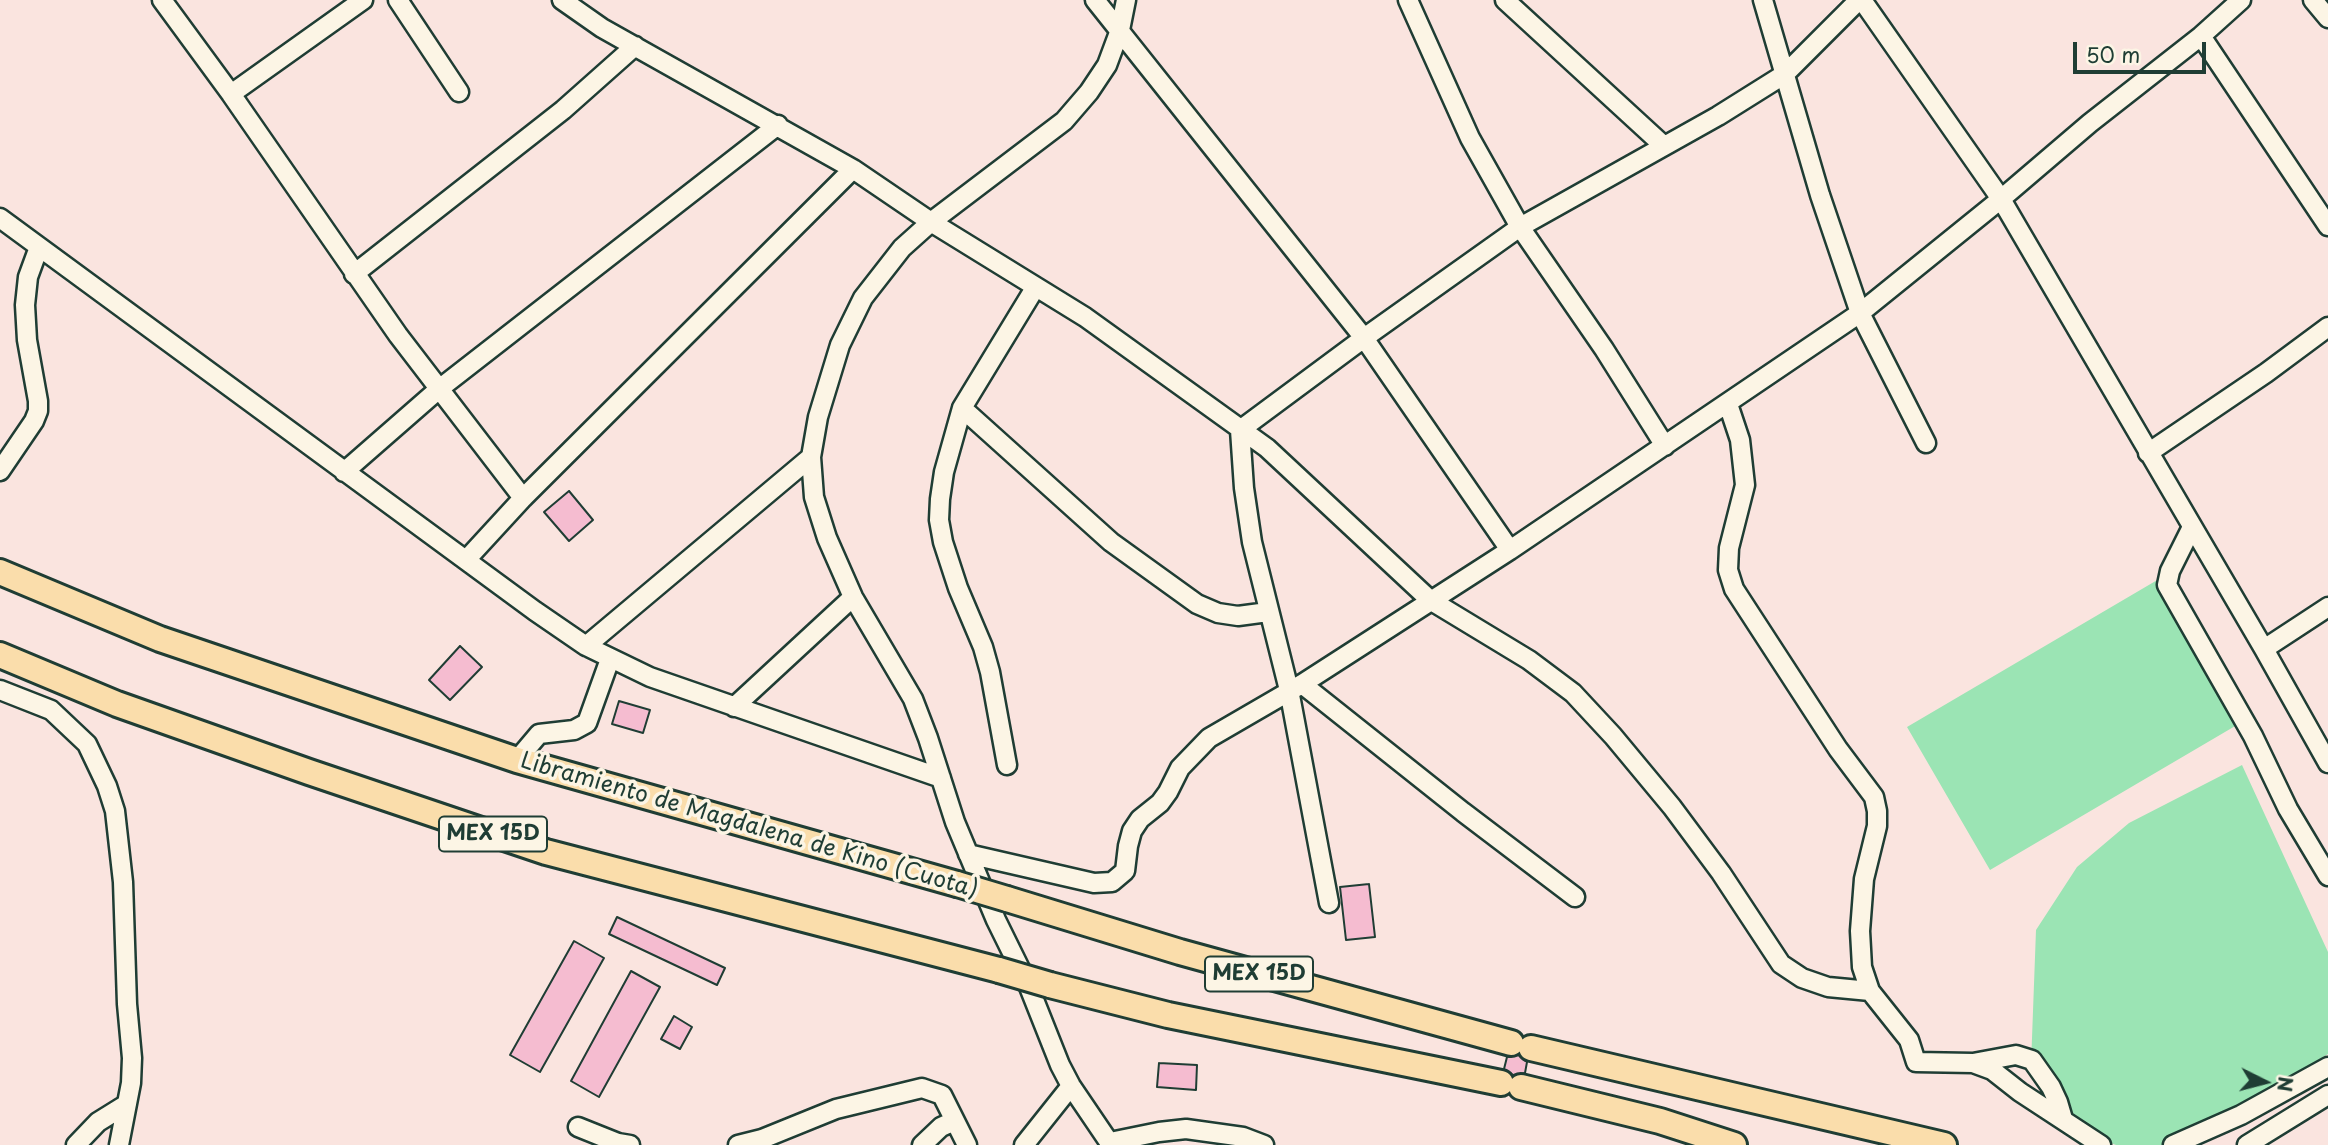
<!DOCTYPE html>
<html>
<head>
<meta charset="utf-8">
<style>
  body { margin:0 }
  #map { position:relative; width:2328px; height:1145px; overflow:hidden; background:#fae4df; font-family:"Playpen Sans",sans-serif }
  canvas { display:block }
  .north { position:absolute; left:2230px; top:1047px; width:70px; height:70px; -webkit-text-stroke:5px #fcf5e5; paint-order:stroke; rotate:96deg; font-size:19px; font-weight:700; line-height:28px; text-align:center; color:#1f3d34 }
  .north::after { content:''; display:block; margin:auto; width:24px; height:32px; background:#1f3d34; clip-path:polygon(50% 0,100% 100%,50% 72%,0 100%) }
  .scale { position:absolute; left:2073px; top:42px; width:133px; height:32px; box-sizing:border-box; border:4px solid #1f3d34; border-top:0; padding-left:9px; font-size:21px; line-height:24px; white-space:nowrap; color:#1f3d34; -webkit-text-stroke:5px #fcf5e5; paint-order:stroke }
</style>
</head>
<body>
<div id="map">
<canvas width="2328" height="1145"></canvas>
<div class="north">N</div>
<div class="scale">50 m</div>
</div>
<script>
const g = document.querySelector('canvas').getContext('2d');
g.lineJoin = 'round';
function fillPath(path, color) {
  g.fillStyle = color;
  g.fill(path, 'evenodd');
}
function poly(rows) {
  const path = new Path2D();
  for (const r of rows) {
    path.moveTo(r[0], r[1]);
    for (let i = 2; i < r.length; i += 2) path.lineTo(r[i], r[i + 1]);
  }
  return path;
}
function trace(path, color, width, dash) {
  g.strokeStyle = color;
  g.lineWidth = width;
  g.lineCap = dash ? 'butt' : 'round';
  g.setLineDash(dash || []);
  g.stroke(path);
}
function write(font, color, halo, rows, align = 'center') {
  g.font = font + ' "Playpen Sans",sans-serif';
  g.lineWidth = 7;
  g.setLineDash([]);
  g.textBaseline = 'middle';
  g.strokeStyle = halo;
  g.fillStyle = color;
  for (const [text, x, y, turn = 0] of rows) {
    g.save();
    g.translate(x, y);
    g.rotate((+turn || 0) * Math.PI / 180);
    g.textAlign = isNaN(turn) ? turn : align;
    if (halo) g.strokeText(text, 0, 0);
    g.fillText(text, 0, 0);
    g.restore();
  }
}
fillPath(poly([
  [2159,579,2242,722,1990,870,1907,727],
  [2242,765,2328,952,2328,1054,2181,1145,2116,1145,2077,1130,2031,1065,2036,930,2077,867,2129,823]
]), '#9be4b4');
const building = poly([
  [569,491,593,520,569,541,544,512,569,491],
  [460,646,482,667,450,700,429,680,460,646],
  [619,701,650,710,643,733,612,724,619,701],
  [1369,884,1375,937,1346,940,1340,887,1369,884],
  [617,917,725,968,717,985,609,934,617,917],
  [574,941,604,958,540,1072,510,1055,574,941],
  [631,971,660,987,599,1097,571,1081,631,971],
  [674,1016,692,1027,680,1049,661,1039,674,1016],
  [1519,1055,1527,1062,1525,1073,1513,1075,1504,1069,1507,1057,1519,1055],
  [1159,1063,1197,1065,1196,1090,1157,1087,1159,1063]
]);
fillPath(building, '#f5bcd0');
trace(building, '#1f3d34', 2);
const minor = poly([
  [162,0,231,94,398,335,523,498],
  [398,0,459,92],
  [562,0,602,28,853,169,931,222,1085,317,1267,448,1430,600,1529,660,1573,693,1613,736,1672,807,1721,873,1781,964,1802,978,1828,987,1870,991],
  [1095,0,1364,338,1510,550],
  [1408,0,1470,138,1520,227,1604,349,1665,446],
  [1505,0,1664,146],
  [1763,0,1820,195,1860,313,1926,443],
  [1862,0,2001,199,2264,649,2328,763],
  [2313,0,2328,18],
  [2201,36,2328,226],
  [231,94,363,0],
  [0,218,535,611,586,646,650,677,941,778],
  [354,274,563,110,635,46],
  [1728,404,1740,440,1745,485,1729,548,1728,570,1734,589,1838,749,1874,797,1877,811,1877,826,1864,879,1860,931,1862,967,1870,991,1909,1040,1916,1062,1973,1063,1992,1070,2020,1092,2101,1145],
  [962,408,1111,542,1197,604,1218,613,1238,616,1268,612],
  [2148,453,2266,373,2328,327],
  [0,471,34,421,38,411,38,401,27,340,25,305,28,277,39,247],
  [344,472,439,389,778,125],
  [2192,527,2170,571,2167,585,2253,736,2288,809,2328,876],
  [466,560,523,498,853,169],
  [586,646,811,457],
  [2264,649,2328,607],
  [1302,684,1463,812,1575,897],
  [0,690,51,710,87,744,107,786,115,811,123,882,127,1004,132,1058,131,1083,119,1145],
  [734,707,853,597],
  [517,760,539,734,574,730,587,723,610,659],
  [1007,765,990,672,983,647,958,588,943,542,939,520,940,499,944,472,962,408,1035,288],
  [968,854,1094,883,1112,882,1125,871,1128,846,1132,831,1140,819,1160,803,1168,792,1180,768,1209,738,1302,684,1510,550,1860,313,2001,199,2090,123,2201,36,2241,0],
  [1329,903,1289,690,1252,542,1244,488,1240,430,1364,338,1520,227,1718,116,1785,74,1859,0],
  [1973,1063,2016,1055,2032,1060,2051,1087,2058,1102,2063,1119],
  [578,1127,618,1143,630,1145],
  [1110,1142,1159,1132,1186,1129,1243,1137,1264,1145],
  [76,1145,98,1122,127,1104],
  [738,1145,762,1139,836,1109,922,1088,942,1095,967,1145],
  [922,1145,941,1127,954,1121],
  [1024,1145,1071,1086],
  [1111,1145,1071,1086,1060,1065,1029,987,996,920,955,822,928,738,913,699,853,597,827,538,814,497,811,457,818,417,840,345,863,298,902,248,931,222,1064,121,1089,92,1107,65,1120,30,1126,0],
  [2173,1145,2241,1115,2328,1067],
  [2247,1145,2328,1095]
]);
const highway = poly([
  [0,572,160,639,517,760,957,884],
  [0,655,117,704,309,772,546,852,999,970],
  [1007,899,1180,952,1511,1043],
  [1050,985,1168,1015,1501,1083],
  [1531,1048,1944,1145],
  [1521,1087,1660,1121,1734,1145]
]);
trace(minor, '#1f3d34', 23);
trace(highway, '#1f3d34', 30);
trace(minor, '#fcf5e5', 18);
trace(highway, '#faddab', 24);
const highwayBridge = poly([
  [957,884,1007,899],
  [999,970,1050,985]
]);
trace(highwayBridge, '#1f3d34', 30, []);
trace(highwayBridge, '#faddab', 24);
for (const [x, y, w] of [
  [493,834,108],
  [1259,974,108]
]) {
  const box = new Path2D();
  box.roundRect(x - w / 2, y - 17.5, w, 35, 5);
  g.fillStyle = '#fcf5e5';
  g.fill(box);
  trace(box, '#1f3d34', 2);
}
write('bold 21px', '#1f3d34', null, [
  ["MEX 15D",493,834],
  ["MEX 15D",1259,974]
]);
write('23px', '#1f3d34', '#fcf5e5', [
  ["Libramiento de Magdalena de Kino (Cuota)",749,826,16]
]);
</script>
</body>
</html>
